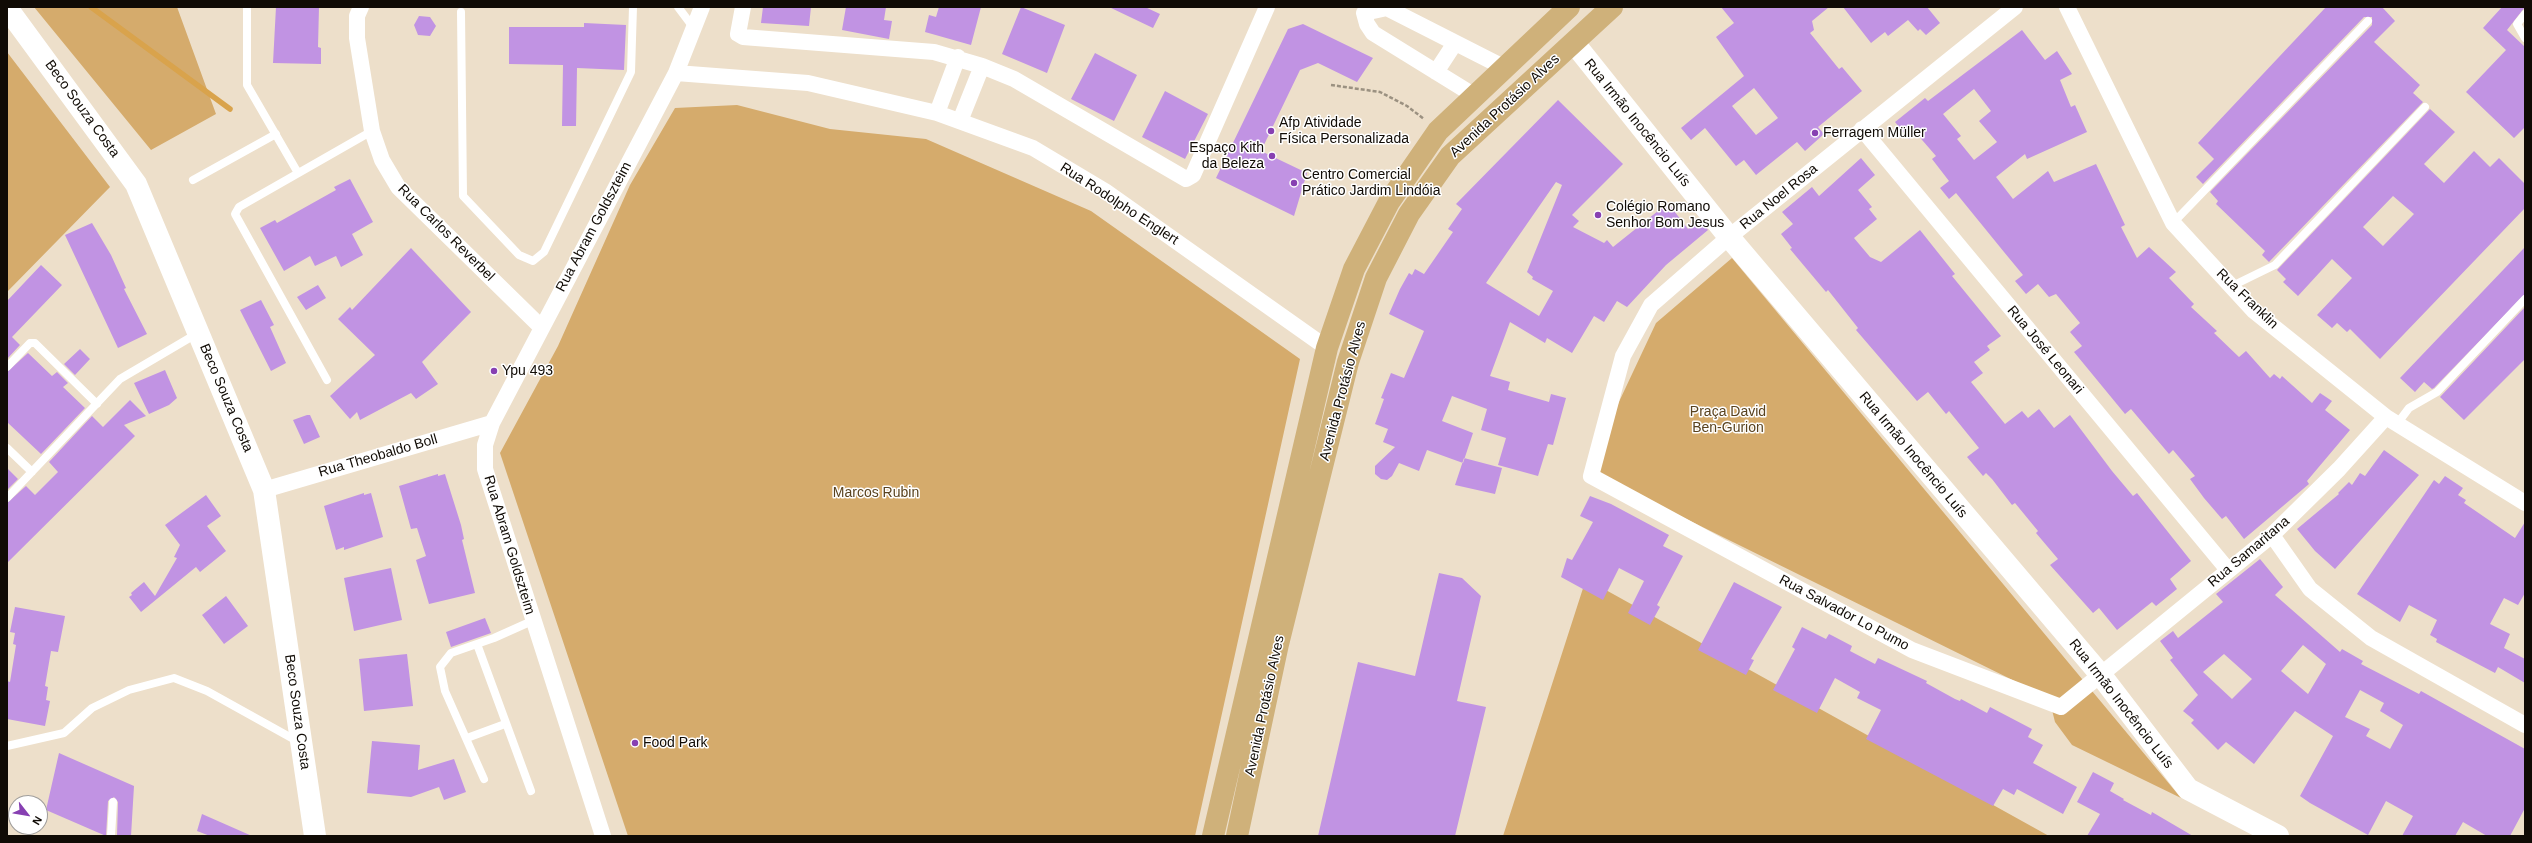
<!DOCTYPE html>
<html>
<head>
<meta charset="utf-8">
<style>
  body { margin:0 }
  #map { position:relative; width:2532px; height:843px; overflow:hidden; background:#eddfca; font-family:Helvetica,sans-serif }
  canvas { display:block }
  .frame { position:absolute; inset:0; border:8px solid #100b05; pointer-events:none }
  .north { position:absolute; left:8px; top:795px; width:40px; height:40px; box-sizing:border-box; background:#fff; border:1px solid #9f9d9b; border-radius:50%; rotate:121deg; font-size:11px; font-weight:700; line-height:16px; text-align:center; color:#100b05 }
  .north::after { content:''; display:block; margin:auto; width:14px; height:18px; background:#8740b2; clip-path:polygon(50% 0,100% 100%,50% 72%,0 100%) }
</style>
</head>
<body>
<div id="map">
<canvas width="2532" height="843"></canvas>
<div class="frame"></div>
<div class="north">N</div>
</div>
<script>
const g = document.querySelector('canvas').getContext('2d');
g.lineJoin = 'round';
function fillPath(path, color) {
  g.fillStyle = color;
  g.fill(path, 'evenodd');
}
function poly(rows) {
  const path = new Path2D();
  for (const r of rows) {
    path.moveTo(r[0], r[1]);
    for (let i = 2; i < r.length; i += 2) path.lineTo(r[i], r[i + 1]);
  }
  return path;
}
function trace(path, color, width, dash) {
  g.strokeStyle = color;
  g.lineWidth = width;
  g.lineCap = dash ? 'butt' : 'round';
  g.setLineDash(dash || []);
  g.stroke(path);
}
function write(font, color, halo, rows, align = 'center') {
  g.font = font + ' Helvetica,sans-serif';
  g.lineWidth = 3;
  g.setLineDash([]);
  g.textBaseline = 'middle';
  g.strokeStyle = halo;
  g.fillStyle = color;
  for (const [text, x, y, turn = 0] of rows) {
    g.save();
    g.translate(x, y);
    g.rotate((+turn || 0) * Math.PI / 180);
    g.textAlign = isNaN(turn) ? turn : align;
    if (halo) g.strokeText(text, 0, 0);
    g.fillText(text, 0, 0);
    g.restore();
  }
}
fillPath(poly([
  [34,7,177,7,216,114,151,150],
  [7,52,110,187,7,292],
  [737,105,830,129,926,139,1091,211,1300,359,1195,836,628,836,500,453,558,346,630,185,675,108],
  [1732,258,2181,798,2072,745,2055,722,2049,698,1587,470,1656,323],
  [1586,579,2049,836,1503,836]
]), '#d5ab6c');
trace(poly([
  [91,7,230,109]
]), '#d9a34c', 5.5);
fillPath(poly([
  [276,7,319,7,318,47,321,48,321,64,273,63],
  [763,7,811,7,809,26,761,23],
  [846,7,886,7,884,20,892,21,889,39,842,30],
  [939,7,981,7,971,45,925,32,929,15,936,17],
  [1021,7,1065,25,1047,73,1002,54],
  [1109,7,1145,7,1160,14,1153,28],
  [1721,7,1829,7,1812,21,1814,30,1810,33,1839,69,1842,67,1862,91,1818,127,1824,134,1805,151,1797,142,1756,175,1744,160,1736,166,1705,128,1691,140,1681,128,1744,76,1716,37,1734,23],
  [1754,88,1778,118,1756,135,1732,106],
  [1843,7,1927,7,1940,23,1926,35,1920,29,1918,31,1908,20,1888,36,1885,32,1871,43],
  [2326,7,2382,7,2395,21,2374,42,2420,85,2413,93,2423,102,2269,262,2262,255,2265,251,2216,204,2218,201,2210,192,2372,25,2372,17,2364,17,2203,184,2196,177,2214,159,2198,143],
  [2502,7,2525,7,2507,30,2525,47,2525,127,2514,138,2466,92,2506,50,2483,28],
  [419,16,430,17,436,26,430,36,418,35,414,25],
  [584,23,626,25,624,70,577,68,576,126,562,126,563,65,509,64,509,27,584,27],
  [1303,24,1373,58,1357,82,1318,63,1300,70,1261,151,1307,173,1294,216,1216,178,1288,29],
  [2022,30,2045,60,2057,51,2072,74,2060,80,2071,107,2075,105,2087,132,2027,159,2025,154,1996,177,2013,199,2048,171,2054,182,2096,164,2125,225,2121,227,2137,258,2149,247,2176,272,2169,278,2194,304,2191,307,2217,331,2214,333,2239,357,2246,351,2270,378,2274,374,2280,379,2282,376,2312,403,2320,393,2332,401,2325,410,2350,430,2307,481,2309,484,2244,539,2226,516,2222,519,2204,498,2190,479,2195,476,2173,450,2169,454,2131,409,2125,414,2074,352,2082,346,2070,332,2080,323,2056,294,2049,297,2038,284,2026,294,2015,281,2023,275,2004,252,1956,193,1949,199,1940,188,1949,181,1932,159,1936,156,1916,133,1909,139,1895,122,1925,98,1928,101],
  [1974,89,1991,111,1979,121,1997,142,1974,160,1957,139,1961,136,1943,114],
  [1095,53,1137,75,1114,121,1071,99],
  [1165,91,1208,114,1185,159,1142,137],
  [1558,100,1623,164,1572,215,1579,221,1573,227,1604,243,1607,240,1613,247,1668,203,1688,229,1700,220,1708,230,1666,265,1627,307,1617,301,1604,322,1594,316,1572,353,1547,338,1545,343,1510,322,1490,376,1510,382,1508,390,1549,402,1551,394,1566,398,1553,445,1548,444,1538,476,1498,465,1506,438,1481,430,1487,409,1452,396,1442,421,1473,433,1463,463,1427,450,1419,471,1399,463,1392,476,1387,480,1381,479,1375,474,1375,466,1395,447,1383,442,1388,429,1375,424,1384,399,1381,398,1391,373,1404,378,1424,331,1389,314,1400,289,1409,273,1412,275,1415,269,1424,274,1453,232,1448,229,1462,209,1456,204],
  [1556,182,1562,185,1527,272,1533,277,1532,279,1553,291,1539,316,1486,283],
  [2430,109,2455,132,2424,164,2444,183,2474,151,2490,167,2499,158,2525,184,2525,208,2380,359,2350,329,2347,332,2337,323,2332,328,2317,315,2352,278,2332,259,2298,296,2283,282,2286,279,2277,270],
  [2393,196,2414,214,2383,246,2363,227],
  [1861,158,1875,175,1858,190,1872,207,1869,209,1877,219,1854,238,1870,257,1881,262,1920,230,1955,274,1952,276,2001,336,1987,346,1990,350,1974,362,1983,373,1971,382,2005,424,2022,411,2028,418,2039,409,2054,428,2070,415,2112,471,2133,496,2137,493,2191,561,2170,579,2177,589,2156,606,2152,602,2117,630,2099,608,2093,613,2050,565,2058,559,2036,533,2038,531,2015,503,2012,505,1992,479,1986,473,1983,476,1967,457,1979,448,1949,411,1946,414,1928,392,1917,401,1856,330,1858,328,1828,290,1826,292,1790,249,1792,248,1781,234,1793,224,1782,212,1812,187,1819,196],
  [350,179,373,222,352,234,363,255,341,267,336,256,315,266,310,256,284,271,260,228,275,220,277,223,336,190,334,187],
  [92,223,111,255,126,288,124,289,147,334,118,348,65,235],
  [2525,247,2525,294,2434,388,2432,389,2424,382,2415,392,2400,378],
  [411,248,471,312,422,362,438,384,416,399,411,393,360,420,357,412,350,419,330,396,375,355,338,319,350,307,352,310],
  [41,265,62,285,12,337,20,345,7,359,7,301],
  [318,285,326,298,306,310,297,297],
  [261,300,274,325,270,327,286,363,271,371,240,310],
  [2525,307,2525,359,2464,420,2440,397],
  [80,349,90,359,75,375,64,364],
  [28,353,52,376,57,372,68,383,63,387,85,408,41,454,7,422,7,372],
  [165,370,177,398,169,405,149,414,134,383],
  [130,400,146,416,124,425,135,436,7,563,7,503,26,486,35,495,58,472,49,462,92,416,103,427],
  [307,415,310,415,320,437,304,444,293,420],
  [2384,450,2419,475,2335,569,2315,551,2297,529,2339,494,2338,493,2349,482,2352,485,2360,473,2365,476],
  [1464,458,1502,468,1495,494,1455,485],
  [7,468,18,479,7,490],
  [438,474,438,476,445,474,461,525,464,539,462,540,475,593,429,604,416,560,426,556,417,528,411,529,399,486],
  [2445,476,2463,488,2458,495,2466,500,2464,503,2515,538,2525,522,2525,593,2518,605,2504,598,2490,624,2510,634,2504,648,2525,659,2525,683,2498,667,2495,673,2436,642,2437,639,2430,635,2437,620,2409,605,2400,622,2357,594,2434,480,2439,484],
  [364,493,364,495,371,493,383,537,344,550,344,547,336,550,324,506],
  [206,495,221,516,207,526,226,551,200,572,196,567,141,612,129,597,132,595,131,593,144,582,155,596,177,558,174,557,180,545,165,525],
  [1590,496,1611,504,1669,535,1663,546,1683,556,1657,605,1660,607,1650,625,1628,613,1644,581,1619,568,1603,600,1561,577,1567,558,1572,560,1593,522,1580,516],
  [2260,559,2283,587,2275,595,2340,652,2342,649,2363,661,2361,664,2419,694,2421,691,2525,749,2525,808,2510,836,2487,836,2463,822,2455,836,2402,836,2413,816,2386,801,2368,835,2310,803,2300,796,2333,736,2295,711,2254,764,2226,742,2218,750,2191,723,2194,720,2183,711,2198,695,2170,660,2173,658,2160,641,2173,631,2178,638,2223,602,2216,594],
  [2303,645,2326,664,2308,694,2281,671],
  [2224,654,2252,679,2232,699,2203,672],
  [2360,690,2384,703,2380,711,2403,725,2390,749,2366,736,2370,729,2345,717],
  [391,568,402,620,354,631,344,578],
  [1439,573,1462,578,1481,596,1457,701,1486,707,1455,836,1318,836,1358,662,1415,676],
  [1734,582,1782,607,1751,659,1754,660,1746,675,1698,650],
  [226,596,248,626,224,644,202,615],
  [15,607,65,616,58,652,51,651,45,686,48,687,46,700,50,701,45,726,7,719,7,681,10,682,16,645,13,644,15,633,10,632],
  [485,618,491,633,451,647,446,632],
  [1802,627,1826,639,1829,634,1833,636,1852,646,1850,651,1875,664,1878,658,1927,681,1926,683,1955,699,1960,701,1961,699,1987,713,1990,707,2032,729,2028,737,2043,745,2033,763,2077,787,2063,814,2017,789,2014,795,2003,789,1993,806,1866,739,1881,710,1857,698,1860,692,1835,678,1817,713,1773,690,1795,649,1792,647],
  [407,654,413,706,364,711,359,659],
  [372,741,420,745,418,770,454,759,466,792,444,800,439,787,411,797,367,793],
  [59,753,134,786,131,836,117,836,118,802,114,797,108,801,106,836,46,810],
  [2093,772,2114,783,2110,791,2124,799,2123,800,2151,815,2152,812,2193,836,2087,836,2100,814,2077,802],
  [202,814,252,836,210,836,197,831]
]), '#c193e3');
trace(poly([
  [1331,85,1380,92,1407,106,1424,119]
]), '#9b9181', 2.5, [4, 2]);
trace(poly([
  [247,7,247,85,298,173],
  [678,7,693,27],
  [461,12,463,196,519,255,533,261,544,252,631,72,633,7],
  [2525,14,2517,24,2525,38],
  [193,180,276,134],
  [2173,223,2368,21],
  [2232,286,2275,265,2425,107],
  [7,367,30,343,35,343,97,404],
  [327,380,235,214,239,207,372,131],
  [2397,424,2409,408,2437,392,2525,299],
  [7,448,32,472],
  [7,498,120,379,198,333],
  [477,644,531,791],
  [467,738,505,724],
  [7,746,64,733,92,708,129,690,174,678,207,691,297,741],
  [484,779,445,691,440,667,451,653,494,638,532,621],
  [111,836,113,802]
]), '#fff', 8);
trace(poly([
  [361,7,357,16,357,38,372,131,382,160,398,187,541,327],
  [743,7,738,34,743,37,934,52,982,66,1014,79,1186,179,1193,175,1267,7],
  [2015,7,1729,237,1651,305,1623,356,1591,476,1912,650,2061,707,2272,535,2339,469,2386,417],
  [2067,7,2173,223,2254,311,2386,417,2525,503],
  [1436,72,1455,43],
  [676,73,808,83,937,113,1033,148,1105,191,1327,348],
  [1475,96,1373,33,1367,24,1364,13,1387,8,1505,68],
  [937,113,958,57],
  [960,121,982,66],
  [1862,129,2228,570],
  [264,490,492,423],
  [2272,535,2310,589,2371,638,2525,725],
  [603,836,485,469,485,445,492,423,676,73,702,7]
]), '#fff', 16);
trace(poly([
  [7,8,136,184,264,490,315,836],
  [1574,43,1729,237,2100,674,2188,789,2278,836]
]), '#fff', 22);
trace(poly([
  [1213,836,1327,348,1354,269,1389,202,1438,131,1569,7],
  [1237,836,1278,644,1348,362,1376,278,1409,214,1450,156,1612,7]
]), '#cfb17a', 22);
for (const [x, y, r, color] of [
  [1271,131,4,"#8740b2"],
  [1815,133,4,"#8740b2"],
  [1272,156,4,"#8740b2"],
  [1294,183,4,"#8740b2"],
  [1598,215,4,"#8740b2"],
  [494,371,4,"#8740b2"],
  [635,743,4,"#8740b2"]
]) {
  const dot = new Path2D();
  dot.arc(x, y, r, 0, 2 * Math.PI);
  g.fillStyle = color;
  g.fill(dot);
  trace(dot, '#fff', 1.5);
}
write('14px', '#100b05', '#fff', [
  ["Avenida Protásio Alves",1505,106,-43],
  ["Beco Souza Costa",82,109,54],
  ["Rua Irmão Inocêncio Luís",1637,123,51],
  ["Rua Noel Rosa",1779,197,-39],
  ["Rua Rodolpho Englert",1119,204,33],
  ["Rua Abram Goldszteim",594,227,-62],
  ["Rua Carlos Reverbel",446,233,45],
  ["Rua Franklin",2247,299,44],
  ["Rua José Leonari",2045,350,50],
  ["Avenida Protásio Alves",1343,391,-75],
  ["Beco Souza Costa",226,398,67],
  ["Rua Irmão Inocêncio Luís",1913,455,50],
  ["Rua Theobaldo Boll",378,456,-16],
  ["Rua Abram Goldszteim",509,545,73],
  ["Rua Samaritana",2249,552,-40],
  ["Rua Salvador Lo Pumo",1844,613,28],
  ["Rua Irmão Inocêncio Luís",2121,704,52],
  ["Avenida Protásio Alves",1265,706,-78],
  ["Beco Souza Costa",297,712,82]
]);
write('14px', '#100b05', '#fff', [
  ["Afp Atividade",1279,123],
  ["Física Personalizada",1279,139],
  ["Ferragem Müller",1823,133],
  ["Espaço Kith",1264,148,"right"],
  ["da Beleza",1264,164,"right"],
  ["Centro Comercial",1302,175],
  ["Prático Jardim Lindóia",1302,191],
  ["Colégio Romano",1606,207],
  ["Senhor Bom Jesus",1606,223],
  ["Ypu 493",502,371],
  ["Food Park",643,743]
], 'left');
write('14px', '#59421e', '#fff', [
  ["Praça David",1728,412],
  ["Ben-Gurion",1728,428],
  ["Marcos Rubin",876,493]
]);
</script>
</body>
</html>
